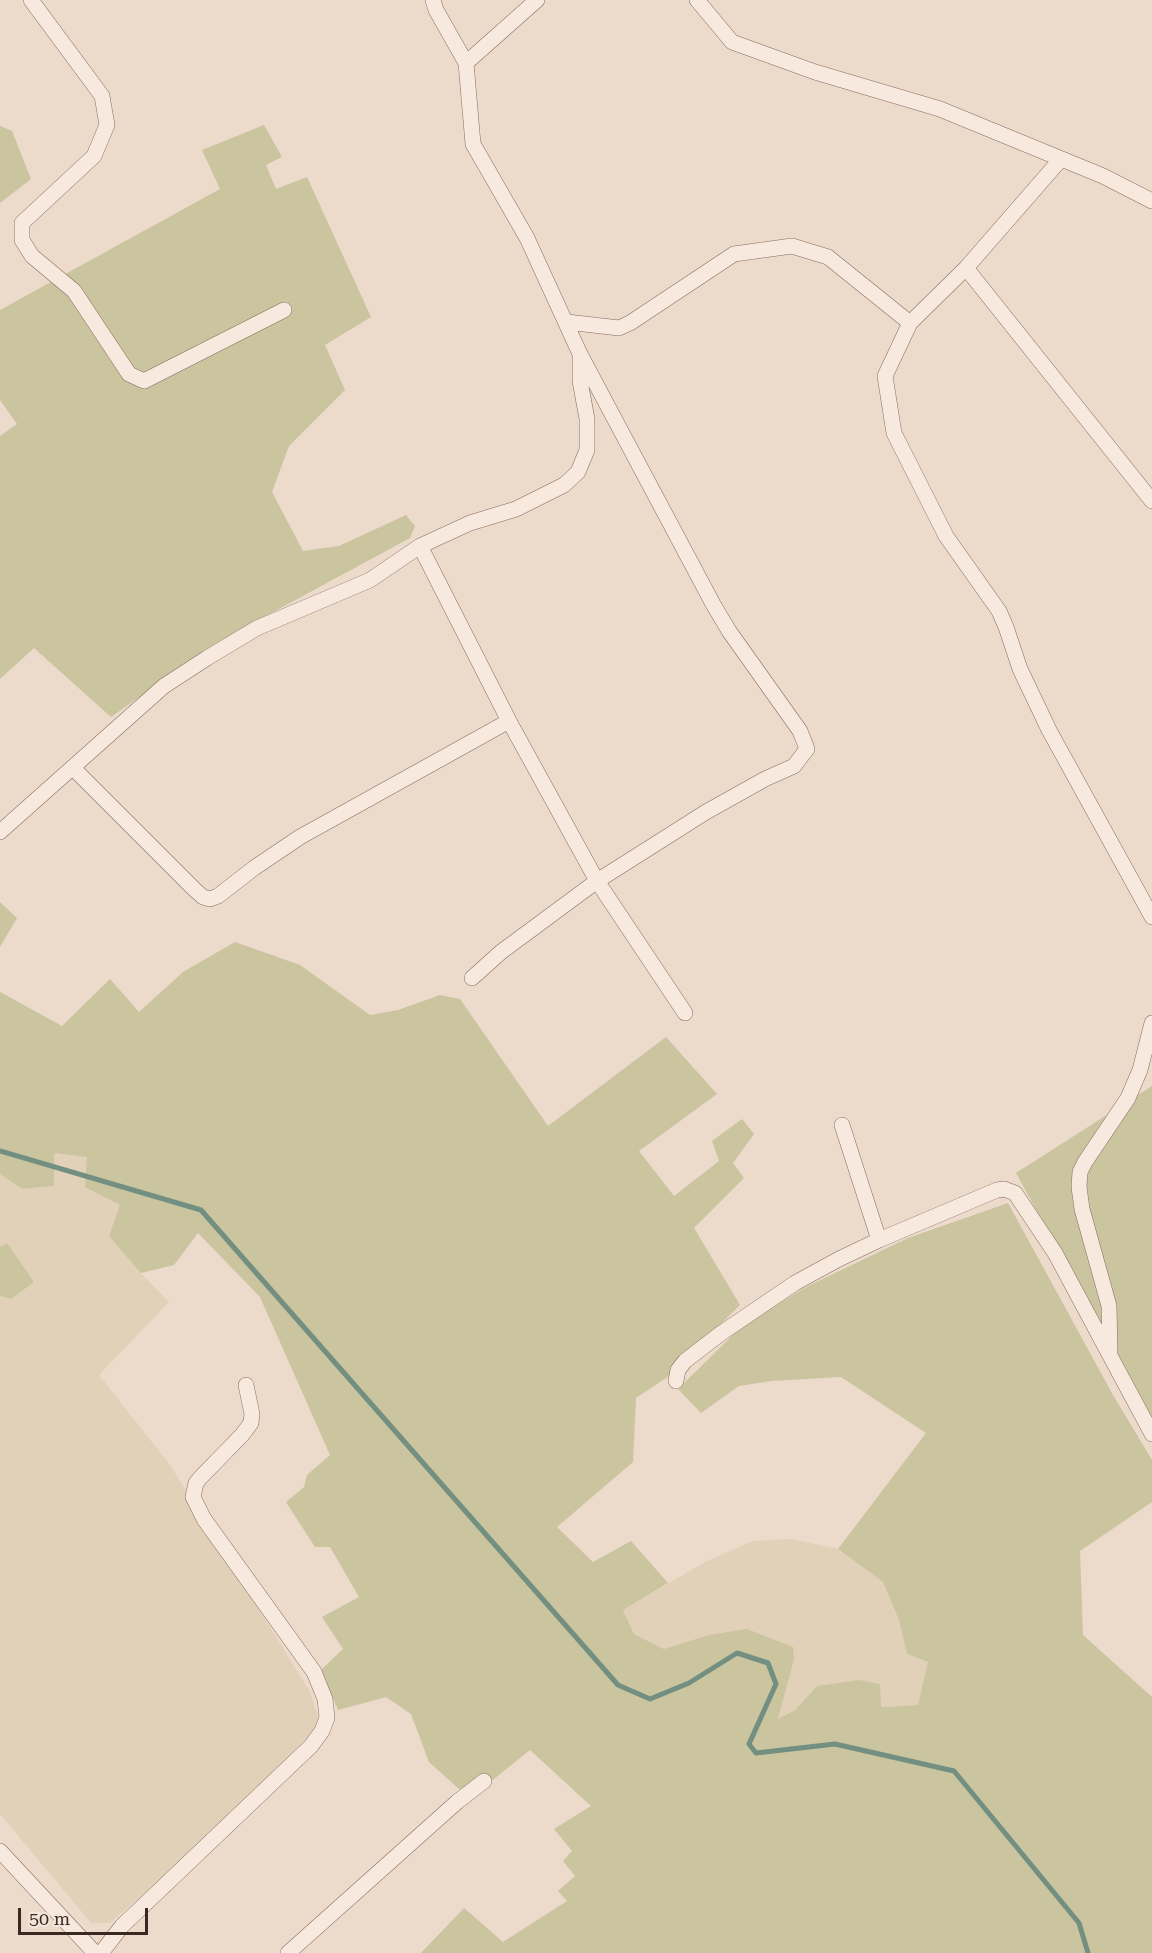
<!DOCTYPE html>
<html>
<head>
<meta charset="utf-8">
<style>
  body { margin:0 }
  #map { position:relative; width:1152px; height:1953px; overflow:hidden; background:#ecdacb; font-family:"Roboto Serif",serif }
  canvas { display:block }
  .scale { position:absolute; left:18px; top:1908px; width:130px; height:27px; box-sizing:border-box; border:3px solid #3a2822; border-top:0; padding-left:8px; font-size:18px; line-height:21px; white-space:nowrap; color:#3a2822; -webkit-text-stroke:4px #f4e6da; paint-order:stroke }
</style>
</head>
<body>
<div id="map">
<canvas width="1152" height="1953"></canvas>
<div class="scale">50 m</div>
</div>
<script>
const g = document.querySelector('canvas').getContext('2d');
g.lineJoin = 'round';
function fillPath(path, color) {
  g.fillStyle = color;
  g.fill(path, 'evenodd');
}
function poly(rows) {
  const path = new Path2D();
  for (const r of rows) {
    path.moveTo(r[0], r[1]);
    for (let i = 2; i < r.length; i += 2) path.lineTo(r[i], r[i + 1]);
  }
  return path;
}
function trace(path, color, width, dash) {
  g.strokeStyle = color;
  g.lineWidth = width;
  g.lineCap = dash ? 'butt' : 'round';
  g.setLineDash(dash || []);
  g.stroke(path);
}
fillPath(poly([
  [54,1153,88,1157,120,1205,141,1273,169,1302,99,1375,170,1465,310,1692,320,1724,221,1826,110,1923,91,1923,0,1814,0,1296,11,1299,7,1243,0,1247,0,1174,22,1189,54,1186],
  [792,1539,838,1549,883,1582,899,1620,907,1654,929,1662,918,1705,881,1707,817,1686,795,1710,778,1720,794,1660,709,1635,664,1649,634,1634,623,1610,705,1562,753,1541]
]), '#e1d1b9');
fillPath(poly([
  [264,125,282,157,266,165,276,189,307,177,371,317,325,345,345,390,289,446,272,492,303,551,339,546,406,515,415,526,410,538,216,643,111,717,34,648,0,679,0,436,17,424,0,400,0,310,220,189,202,150],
  [0,126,12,131,31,179,0,203],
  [0,902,17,918,0,947],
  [235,942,300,965,370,1015,398,1010,440,995,460,999,548,1126,666,1037,717,1094,639,1151,674,1196,719,1161,712,1141,742,1119,754,1134,733,1163,744,1178,694,1228,740,1305,666,1378,636,1398,633,1462,557,1527,593,1562,631,1541,668,1583,623,1610,634,1634,664,1649,709,1635,747,1629,793,1647,794,1660,778,1719,795,1710,817,1686,859,1680,880,1684,881,1707,918,1705,928,1662,907,1654,899,1620,883,1582,838,1549,926,1433,841,1377,771,1381,739,1386,701,1413,678,1389,741,1327,804,1288,908,1238,1008,1203,1113,1395,1152,1460,1152,1502,1080,1551,1083,1635,1152,1697,1152,1953,421,1953,464,1908,503,1942,567,1901,558,1891,575,1876,563,1861,572,1851,554,1829,591,1806,530,1750,489,1783,459,1789,429,1762,411,1714,386,1697,338,1710,321,1670,343,1649,322,1617,359,1597,330,1547,315,1547,286,1502,304,1487,307,1475,330,1455,260,1297,198,1233,174,1265,141,1273,109,1236,120,1205,85,1187,87,1157,54,1153,54,1186,22,1189,0,1174,0,992,62,1026,110,979,139,1012,183,972],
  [1152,1086,1152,1421,1016,1173],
  [7,1243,34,1282,11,1299,0,1296,0,1247]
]), '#cac49f');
trace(poly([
  [0,1151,201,1210,618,1685,650,1699,689,1683,737,1653,768,1663,776,1684,749,1744,756,1753,835,1744,954,1771,1079,1923,1088,1953]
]), '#728f81', 5);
const minor = poly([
  [31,0,102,96,107,125,94,156,22,223,22,240,32,256,74,291,129,374,144,381,284,310],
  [433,0,436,10,466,63],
  [697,0,732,42,815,72,940,109,1103,176,1152,201],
  [1061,159,966,268,910,323,885,376,894,433,946,536,999,611,1006,627,1020,669,1049,730,1152,917],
  [966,268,1152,501],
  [567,322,619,328,630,323,734,254,792,246,828,257,910,323],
  [420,546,509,721,597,881,685,1013],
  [73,768,194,889,203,897,210,899,218,896,254,868,300,837,509,721],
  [0,832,164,686,207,658,257,628,370,580,420,546,470,523,516,509,564,485,578,472,587,450,587,419,580,381,580,357],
  [472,978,501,952,597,881,706,812,765,779,794,766,807,749,800,731,729,631,713,604,580,354,527,238,473,144,466,63,537,0],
  [842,1125,879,1240],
  [1110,1352,1109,1306,1082,1209,1079,1187,1080,1172,1085,1162,1128,1098,1140,1070,1152,1023],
  [676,1381,678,1370,685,1361,720,1334,795,1283,839,1259,879,1240,997,1190,1004,1189,1015,1193,1055,1253,1152,1434],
  [0,1851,95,1953],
  [101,1953,122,1926,311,1746,322,1731,327,1718,325,1699,314,1672,204,1519,193,1497,196,1483,201,1477,242,1435,251,1423,252,1414,246,1385],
  [288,1953,457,1802,484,1781]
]);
trace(minor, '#886b60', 16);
trace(minor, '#f7e9de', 15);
</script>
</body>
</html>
